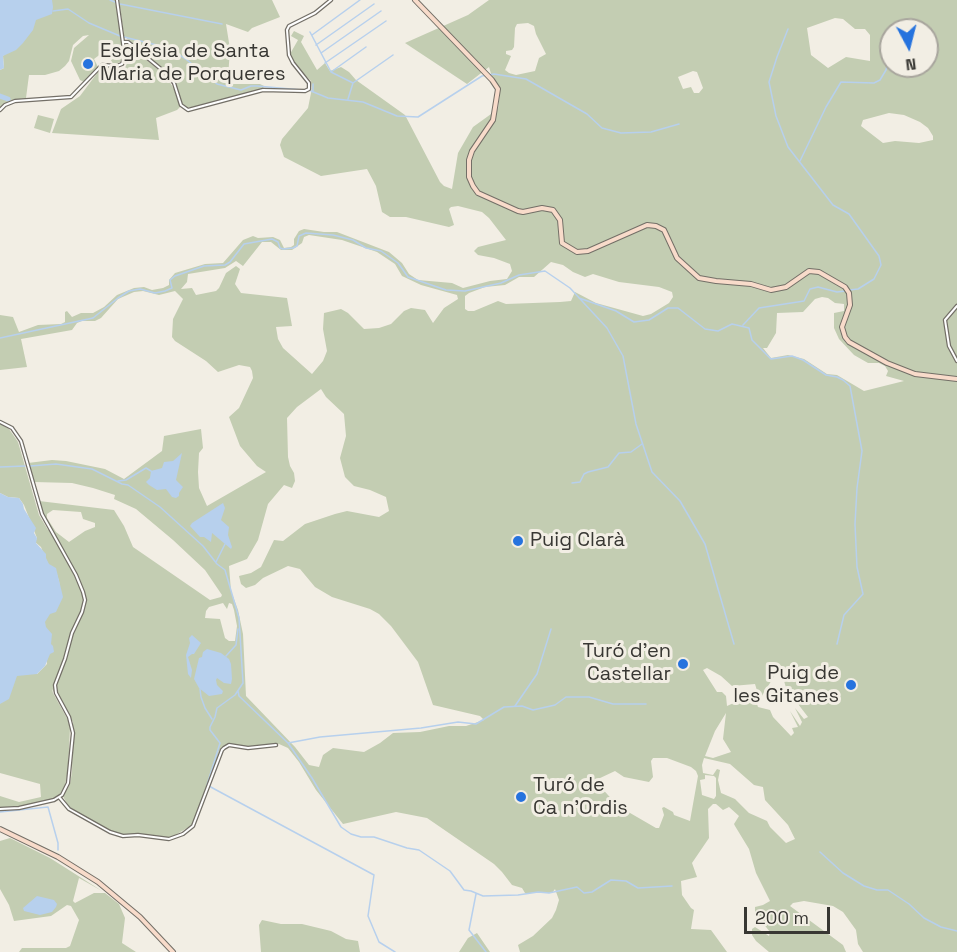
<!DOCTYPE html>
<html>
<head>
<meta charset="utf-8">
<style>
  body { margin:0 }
  #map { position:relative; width:957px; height:952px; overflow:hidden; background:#f2eee4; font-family:"Space Grotesk",sans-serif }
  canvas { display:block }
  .north { position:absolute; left:879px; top:18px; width:60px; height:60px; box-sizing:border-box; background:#f2eee4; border:2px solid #a8a59d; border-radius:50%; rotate:173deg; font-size:16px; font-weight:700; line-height:24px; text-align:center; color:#383733 }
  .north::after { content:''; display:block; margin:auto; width:21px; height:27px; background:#2673de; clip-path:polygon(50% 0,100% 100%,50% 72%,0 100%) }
  .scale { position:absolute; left:744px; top:907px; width:86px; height:27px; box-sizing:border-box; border:3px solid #383733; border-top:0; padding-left:8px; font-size:18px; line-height:21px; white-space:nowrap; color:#383733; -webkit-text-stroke:4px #f2eee4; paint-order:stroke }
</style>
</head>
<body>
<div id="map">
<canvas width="957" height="952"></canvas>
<div class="north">N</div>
<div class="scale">200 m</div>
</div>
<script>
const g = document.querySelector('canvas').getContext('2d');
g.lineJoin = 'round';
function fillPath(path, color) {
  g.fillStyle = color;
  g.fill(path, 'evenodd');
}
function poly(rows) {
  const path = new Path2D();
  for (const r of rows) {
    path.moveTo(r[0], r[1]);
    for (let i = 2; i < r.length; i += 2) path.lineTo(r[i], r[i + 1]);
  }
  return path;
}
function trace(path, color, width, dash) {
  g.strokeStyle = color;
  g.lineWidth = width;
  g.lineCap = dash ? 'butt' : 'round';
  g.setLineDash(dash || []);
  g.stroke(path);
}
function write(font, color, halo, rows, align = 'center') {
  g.font = font + ' "Space Grotesk",sans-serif';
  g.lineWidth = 6;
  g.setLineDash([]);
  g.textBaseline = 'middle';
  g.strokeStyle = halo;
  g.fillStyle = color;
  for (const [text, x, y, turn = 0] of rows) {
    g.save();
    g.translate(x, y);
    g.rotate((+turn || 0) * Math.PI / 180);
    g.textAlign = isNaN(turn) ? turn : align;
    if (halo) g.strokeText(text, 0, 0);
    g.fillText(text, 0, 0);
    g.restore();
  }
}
fillPath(poly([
  [47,0,115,0,124,56,122,61,114,65,107,54,102,53,94,59,98,67,84,82,80,80,71,61,74,48,89,35,83,36,73,45,69,61,65,66,59,71,45,75,29,75,26,98,9,101,0,107,0,70,4,68,3,56],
  [119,0,272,0,280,17,252,28,248,32,226,24,230,49,228,78,230,84,260,84,264,86,263,89,197,107,185,107,182,105,175,82,168,73,124,36],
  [489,0,957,0,957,952,863,952,858,944,856,930,843,912,833,906,804,901,793,903,790,906,843,945,846,952,769,952,756,941,752,935,752,929,755,927,769,936,770,932,755,913,755,907,763,905,770,901,756,873,749,849,735,826,734,824,739,816,729,807,723,810,716,804,713,804,708,809,709,838,692,863,697,877,681,881,682,895,691,908,694,910,691,929,711,930,727,952,520,952,518,945,533,936,552,918,556,910,559,900,555,889,552,893,525,893,522,888,512,885,502,872,494,864,427,818,396,812,343,824,316,790,299,762,288,748,279,744,243,747,227,746,219,751,210,783,192,825,172,837,165,839,120,835,106,831,74,814,73,809,68,806,63,796,70,784,72,772,73,722,52,689,53,693,68,720,70,728,68,771,65,785,60,795,50,800,19,807,0,808,0,796,19,802,41,797,40,784,0,773,0,701,18,673,37,674,47,664,44,621,60,592,59,581,56,572,48,565,41,547,35,542,37,538,24,505,19,498,8,497,0,493,0,424,9,429,18,442,39,515,48,530,52,531,45,519,39,501,114,510,124,526,133,547,210,600,221,597,222,595,205,570,173,540,136,509,114,499,115,495,93,488,72,483,34,482,28,463,52,460,66,461,105,469,124,479,162,451,164,436,201,429,203,448,199,453,198,472,199,488,207,506,266,472,257,466,240,446,229,417,239,408,253,378,252,371,250,367,239,365,218,372,206,361,175,341,172,337,173,319,183,299,175,291,159,295,143,291,134,292,118,299,101,318,95,321,82,321,77,323,72,330,21,339,27,367,0,370,0,315,13,317,19,332,38,325,61,324,65,322,65,312,67,311,72,317,81,313,93,313,104,307,117,295,134,288,144,287,152,290,163,288,169,285,169,280,175,273,205,264,223,263,243,240,253,236,258,238,273,237,280,240,284,248,291,247,294,245,294,239,299,231,304,229,324,232,337,232,389,252,402,263,409,274,418,280,452,283,463,288,490,281,507,279,512,271,510,264,494,258,478,255,474,251,478,247,506,240,489,218,482,212,458,206,451,207,449,209,454,225,449,227,406,217,390,217,382,212,376,186,367,169,321,176,284,157,280,145,282,139,308,108,312,88,311,81,294,63,290,54,298,40,291,36,294,31,304,36,301,42,317,70,325,63,330,71,341,67,349,72,356,80,405,115,440,182,444,186,452,189,458,153,473,127,498,109,500,93,499,87,492,77,489,67,467,84,405,43,468,15],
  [835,18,843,19,855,29,865,29,870,35,870,61,846,57,828,68,811,55,807,28],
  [528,23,534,26,536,34,546,54,539,58,535,71,516,75,509,73,505,70,511,56,506,54,506,51,512,50,514,47,515,28,517,24],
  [891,30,927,30,927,66,891,66],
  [693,71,697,72,703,88,699,93,694,93,691,87,683,89,678,77],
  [889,113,904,115,920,122,928,128,933,136,933,140,919,143,895,141,883,143,861,126,863,120],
  [309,235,342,240,377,252,395,264,402,276,421,285,457,295,458,299,444,308,433,323,425,310,411,308,404,311,391,324,379,328,364,329,348,313,341,309,324,313,323,329,327,351,323,361,312,374,283,348,278,339,276,327,292,326,287,298,241,293,235,284,240,269,236,266,226,273,219,288,216,291,196,295,192,288,181,289,187,282,188,274,225,268,236,261,243,266,262,242,271,242,281,250,292,250,302,243,304,237],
  [551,262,563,265,573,272,585,277,593,274,619,282,659,287,672,292,673,297,669,303,651,314,643,316,596,303,575,292,571,301,560,302,506,304,498,301,474,311,468,311,465,309,465,296,469,293,485,287,505,285,519,277,534,277],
  [822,297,828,298,835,303,844,304,844,311,834,313,834,328,839,339,854,355,868,363,879,363,885,366,888,371,886,376,904,381,864,391,837,375,827,374,804,359,788,355,771,358,763,348,767,348,776,333,777,313,803,312,815,299],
  [321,389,326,397,344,414,346,436,340,458,345,477,354,486,370,490,386,497,389,511,379,517,347,511,335,514,305,524,283,541,274,540,261,567,251,573,239,576,241,584,246,588,255,585,263,578,288,566,300,569,315,587,332,597,370,609,379,614,391,626,418,662,433,705,480,716,484,720,466,726,449,726,420,732,393,733,380,743,364,752,333,748,323,755,319,767,309,765,295,747,246,696,243,634,238,610,231,591,229,566,247,559,258,540,268,504,284,485,292,488,295,481,294,473,290,466,288,457,287,418,297,407],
  [53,510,81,512,83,519,95,523,95,527,85,531,69,542,56,532,47,518,47,514],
  [223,603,227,609,229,603,232,604,234,610,237,626,235,641,229,641,225,638,220,619,205,618,206,611,209,607],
  [707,668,721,676,732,686,755,684,759,697,753,701,736,702,727,706,726,696,722,692,717,692,703,670],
  [778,670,782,674,789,698,791,698,798,704,808,717,804,719,795,708,802,722,800,726,790,711,798,727,792,728,794,733,791,736,773,717,770,710,758,707,757,704],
  [726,713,723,739,731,752,713,758,705,756,715,731],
  [653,758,667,758,691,767,696,771,698,776,690,821,674,815,673,812,664,807,662,808,664,815,659,828,656,828,618,806,597,783,598,779,615,771,624,777,649,782,653,777,651,761],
  [704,758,730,764,754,785,763,787,765,800,788,825,795,839,786,843,770,827,767,821,749,813,735,799,721,793,718,780,720,770,717,769,713,775,703,773,702,765],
  [705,775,714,776,716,778,716,796,714,799,702,795,700,780,705,779],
  [128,45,166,76,174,89,180,107,177,110,156,118,159,140,52,133,61,109,80,96,101,68,103,66,124,70,129,59],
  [38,115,54,119,50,133,34,128],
  [10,838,50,858,102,891,79,878,73,901,75,903,94,893,105,893,119,904,125,918,122,943,136,952,19,952,22,948,66,948,70,946,79,920,71,906,67,905,51,916,14,921,9,905,0,889,0,841],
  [262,920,281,924,302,924,331,931,346,939,358,941,360,952,261,952,259,925],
  [477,933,490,952,459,952,468,938]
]), '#c3cdb2');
fillPath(poly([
  [0,0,52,0,53,7,52,14,36,20,33,30,23,43,16,50,3,56,4,68,0,70],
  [182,453,176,480,183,487,179,493,179,496,176,498,172,497,166,489,157,490,149,485,146,482,150,478,151,471,162,468,164,462,173,461],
  [0,493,8,497,19,498,23,504,24,509,36,528,34,533,37,538,36,543,46,554,46,558,49,564,56,568,63,597,56,612,50,614,45,622,46,627,52,634,51,644,53,646,54,652,50,654,45,666,37,674,17,676,9,699,0,704],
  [223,503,225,508,221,520,229,527,228,535,232,547,231,549,212,533,211,542,204,537,200,537,190,526,192,523],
  [192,635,201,643,194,654,192,654,188,657,192,670,191,678,188,674,186,655,190,643,189,638],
  [207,649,221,653,229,659,231,664,232,679,231,684,224,683,217,678,216,680,217,685,223,691,222,694,209,696,199,688,194,679,199,658,202,657,203,652],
  [37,896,54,900,57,904,56,907,52,912,40,915,24,911,23,908]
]), '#b7d0ed');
trace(poly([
  [110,0,120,4,222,24],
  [53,11,68,9,89,23,120,36],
  [788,29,777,57,769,82,776,116,788,147,833,205,849,214,879,256,881,265,874,279,858,289,849,290],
  [310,32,331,72,353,83,348,99],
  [312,35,360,0],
  [124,37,169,48,187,60,217,84,241,90,251,86,257,86,302,90],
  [316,45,374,4],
  [321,53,381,11],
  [325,63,386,21],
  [331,72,366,47],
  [353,83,393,55],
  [313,84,313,92],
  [311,91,328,98,363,102,397,116,418,117,482,76,494,74,526,79,587,114,602,128,621,133,651,132,679,124],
  [800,161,826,107,841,82,874,83,880,80,886,70,890,54],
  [579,298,616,311,634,322,649,320,668,308,678,308,705,329,718,331,732,324,749,328,752,340,771,359,792,356,803,360,826,375,837,377,843,380,850,386,862,451,857,488,855,524,857,567,863,594,844,615,837,644],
  [743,325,759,308,804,301,810,289,818,287,837,292,845,291],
  [0,338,93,318,118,298,129,291,140,289,155,293,165,291,172,288,170,280,175,276,204,266,225,265,230,262,244,244,272,239,278,242,280,248,283,249,293,248,297,246,299,236,306,233,333,235,353,240,366,248,381,251,398,263,408,277,446,290,465,291,501,283,519,275,545,271,570,288,607,328,623,356,636,424,652,472,680,501,705,544,734,644],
  [30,466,56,464,92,469,122,484,128,485,160,507,203,546,217,564,225,570,239,618,243,683,235,695,217,708,215,717,210,727,210,730,220,743,207,785,374,875,368,916,379,942,395,952],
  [0,467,25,466],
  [118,481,126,480,146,468,151,471],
  [572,483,580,482,584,474,588,472,608,467,619,453,631,452,642,444],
  [216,562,225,544],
  [226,656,236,645,238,629],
  [200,689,201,697,205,708,212,719],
  [238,691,239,696,288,743,320,737,421,728,458,722,476,724,504,707,522,706,533,710,555,705,566,697,589,697,613,704,646,704],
  [515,706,537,674,551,629],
  [288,743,312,778,341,827,351,834,361,837,374,837,407,848,419,850,450,871,464,890,471,891,483,896,518,895,538,892,549,893,577,887,584,893,592,892,611,880,626,881,638,888,672,886],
  [0,812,48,807,58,843,58,850],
  [820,852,843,873,864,886,877,890,888,890,909,904,924,918,941,927,957,931],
  [476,894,469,930,486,952]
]), '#b7d0ed', 1.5);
trace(poly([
  [0,96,8,99]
]), '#b7d0ed', 5);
const street = poly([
  [123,42,128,42,167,74,174,83,181,105,188,110,263,90,305,91,309,89,309,83,293,63,289,55,287,30,289,26,315,13,331,0],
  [0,110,5,105,15,101,71,97,102,65,117,66,122,64,125,57,117,0],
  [957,306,945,320,949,346,957,361],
  [0,422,12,428,21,441,42,514,76,575,83,592,85,600,82,612,72,633,65,659,55,685,56,693,69,717,73,733,68,783,62,795,54,800,19,808,0,809],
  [59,797,69,809,110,832,123,836,138,835,169,839,183,834,193,826,222,750,224,748,229,745,248,748,276,745]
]);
const secondary = poly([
  [415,0,492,80,498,89,493,120,472,151,469,160,469,177,473,186,478,193,518,211,523,212,542,208,553,210,560,220,562,243,577,252,588,251,647,225,656,226,664,230,677,258,699,278,716,281,751,284,771,290,786,287,809,271,819,272,845,287,849,293,850,305,842,327,845,337,849,342,887,363,915,374,957,379],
  [0,829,58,857,98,882,140,917,173,952]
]);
trace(street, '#736f67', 4.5);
trace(secondary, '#736f67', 6);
trace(street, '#fff', 2);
trace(secondary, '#f8dbca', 4);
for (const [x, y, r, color] of [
  [88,64,6,"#2673de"],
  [518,541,6,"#2673de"],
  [683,664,6,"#2673de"],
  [851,685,6,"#2673de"],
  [521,797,6,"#2673de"]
]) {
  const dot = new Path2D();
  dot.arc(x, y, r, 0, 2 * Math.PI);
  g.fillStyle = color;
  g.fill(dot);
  trace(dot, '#f2eee4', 2);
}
write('20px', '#383733', '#f2eee4', [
  ["Església de Santa",100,52],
  ["Maria de Porqueres",100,75],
  ["Puig Clarà",530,541],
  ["Turó d'en",671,652,"right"],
  ["Castellar",671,675,"right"],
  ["Puig de",839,674,"right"],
  ["les Gitanes",839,697,"right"],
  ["Turó de",533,786],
  ["Ca n'Ordis",533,809]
], 'left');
</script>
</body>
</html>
